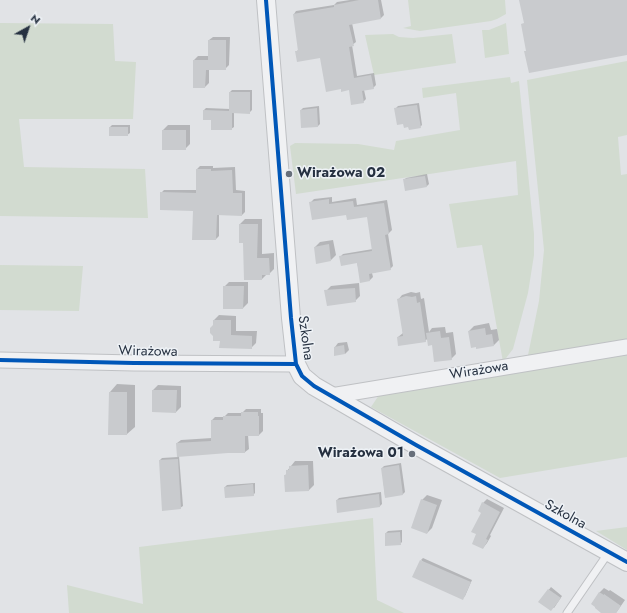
<!DOCTYPE html>
<html>
<head>
<meta charset="utf-8">
<style>
  body { margin:0 }
  #map { position:relative; width:627px; height:613px; overflow:hidden; background:#e1e3e6; font-family:Jost,sans-serif }
  canvas { display:block }
  .north { position:absolute; left:8px; top:8px; width:40px; height:40px; -webkit-text-stroke:3px #eef2f6; paint-order:stroke; rotate:40deg; font-size:11px; font-weight:700; line-height:16px; text-align:center; color:#263141 }
  .north::after { content:''; display:block; margin:auto; width:14px; height:18px; background:#263141; clip-path:polygon(50% 0,100% 100%,50% 72%,0 100%) }
</style>
</head>
<body>
<div id="map">
<canvas width="627" height="613"></canvas>
<div class="north">N</div>
</div>
<script>
const g = document.querySelector('canvas').getContext('2d');
g.lineJoin = 'round';
function fillPath(path, color) {
  g.fillStyle = color;
  g.fill(path, 'evenodd');
}
function poly(rows) {
  const path = new Path2D();
  for (const r of rows) {
    path.moveTo(r[0], r[1]);
    for (let i = 2; i < r.length; i += 2) path.lineTo(r[i], r[i + 1]);
  }
  return path;
}
function trace(path, color, width, dash) {
  g.strokeStyle = color;
  g.lineWidth = width;
  g.lineCap = dash ? 'butt' : 'round';
  g.setLineDash(dash || []);
  g.stroke(path);
}
function write(font, color, halo, rows, align = 'center') {
  g.font = font + ' Jost,sans-serif';
  g.lineWidth = 3;
  g.setLineDash([]);
  g.textBaseline = 'middle';
  g.strokeStyle = halo;
  g.fillStyle = color;
  for (const [text, x, y, turn = 0] of rows) {
    g.save();
    g.translate(x, y);
    g.rotate((+turn || 0) * Math.PI / 180);
    g.textAlign = isNaN(turn) ? turn : align;
    if (halo) g.strokeText(text, 0, 0);
    g.fillText(text, 0, 0);
    g.restore();
  }
}
fillPath(poly([
  [408,0,505,0,506,14,497,19,491,21,420,31,403,28,411,26],
  [0,23,113,24,115,61,136,62,133,119,19,119,24,167,145,169,148,218,0,216],
  [506,23,509,54,485,58,482,30,489,30],
  [393,34,399,37,413,38,452,34,456,63,374,75,365,35],
  [627,61,627,135,618,137,621,175,627,174,627,341,533,357,528,355,539,301,544,250,527,80],
  [510,77,511,83,519,81,534,234,534,255,528,293,513,349,503,362,482,245,457,248,449,204,518,195,516,161,296,194,290,146,295,143,358,144,394,150,396,141,460,130,456,93,423,98,422,88],
  [0,265,83,266,79,311,0,310],
  [627,352,627,457,500,478,371,407,381,392],
  [373,518,377,600,404,613,69,613,67,585,143,604,139,547],
  [627,527,627,550,596,531]
]), '#d2dbd0');
fillPath(poly([
  [350,0,381,0,384,15,381,18,352,23,356,42,352,45,357,76,374,73,376,85,373,88,364,90,366,99,363,102,350,89,342,88,321,57,296,52,299,49,294,14,296,11,334,5,337,2],
  [213,37,230,37,229,65,225,69,209,69,209,83,205,87,194,60,198,56,209,56,209,40],
  [232,90,252,90,252,110,249,113,234,112,234,127,231,129,212,119,204,119,204,110,206,108,230,109,230,92],
  [419,103,422,125,420,127,409,126,395,109,398,106],
  [319,106,320,124,318,126,302,127,301,110,303,108],
  [112,125,130,125,130,133,127,135,110,127],
  [168,125,190,125,190,144,185,149,163,130],
  [200,166,213,166,213,168,235,167,236,190,245,191,245,212,242,215,219,214,219,236,216,239,194,210,161,193,164,190,197,190,197,169],
  [427,174,429,184,427,186,404,180,406,178],
  [332,197,332,202,356,198,357,205,387,200,392,230,388,234,393,266,390,269,372,273,373,277,370,280,361,282,357,262,340,257,343,254,373,249,368,216,347,214,311,202,314,199],
  [245,219,262,219,262,254,274,253,274,269,269,274,267,274,262,279,244,242,240,224],
  [333,240,336,255,331,260,315,247,320,242],
  [229,282,248,282,248,303,243,308,224,308,224,287],
  [359,283,360,296,355,301,326,291,331,286],
  [411,292,416,293,420,292,421,299,424,298,429,332,432,328,445,327,446,333,453,332,456,354,451,359,433,344,428,338,425,341,398,337,403,333,398,300,402,295],
  [219,315,236,316,236,331,257,331,256,343,251,348,221,340,214,326,214,320],
  [489,323,491,330,497,329,499,340,494,345,469,331,474,326],
  [347,342,349,350,345,354,335,347,338,343],
  [117,384,135,385,135,427,127,434,110,392],
  [158,385,181,386,181,407,176,412,153,390],
  [246,409,261,409,261,413,263,413,263,431,259,435,248,435,249,449,245,452,228,452,179,456,183,506,180,508,160,460,162,458,178,457,177,443,181,440,212,438,212,420,215,417,224,417,228,413,242,413],
  [295,461,313,461,314,485,309,490,285,475,287,474,287,471],
  [401,463,405,492,403,494,385,496,382,468,384,466],
  [255,483,255,493,253,495,225,487,227,485],
  [381,492,382,504,380,506,338,512,337,500,339,498],
  [427,495,442,500,432,528,427,533,422,500],
  [487,499,504,508,490,535,491,536,487,543,483,548,483,503],
  [402,530,402,542,400,544,386,533,388,531],
  [423,558,472,580,465,596,463,598,421,560],
  [551,587,562,596,554,608,540,601],
  [604,588,609,591,610,590,625,600,616,613,603,613,599,593]
]), '#0003');
fillPath(poly([
  [359,0,378,0,381,19,349,25,354,46,349,47,354,78,371,75,374,89,362,91,364,103,351,105,349,90,341,92,341,89,326,92,320,58,297,62,295,51,298,51,293,14,334,7,334,5],
  [519,0,627,0,627,55,529,73,524,51,526,51,521,24,524,23],
  [208,40,226,40,226,70,206,70,205,88,193,88,193,60,208,60],
  [229,92,250,92,250,114,232,113,232,130,211,130,211,120,203,120,203,110,229,111],
  [417,105,421,128,409,130,408,127,404,128,403,124,397,125,394,108],
  [317,108,318,127,301,128,300,110],
  [109,127,128,127,128,136,109,136],
  [162,130,186,130,186,150,162,150],
  [196,169,211,169,211,171,232,170,233,193,242,193,242,216,217,215,216,240,192,240,193,211,160,210,160,192,196,193],
  [425,176,427,187,405,191,403,179],
  [329,199,329,204,353,201,354,207,384,203,389,234,385,235,391,270,369,274,370,281,360,283,357,263,341,266,339,256,372,251,367,217,347,220,346,215,312,220,309,202],
  [239,224,258,224,257,258,269,258,270,275,262,275,262,280,244,280,243,243,239,243],
  [329,244,331,261,316,264,314,247],
  [223,286,244,286,243,309,223,309],
  [355,288,356,302,327,306,324,290],
  [406,296,412,297,416,296,417,303,420,302,426,342,398,346,397,337,403,336,397,299],
  [213,320,231,320,231,335,252,336,252,349,219,348,220,341,213,341,213,336,210,333,210,328,213,325],
  [485,328,486,335,492,334,494,346,476,349,476,347,471,348,468,331],
  [440,331,441,338,449,337,452,360,434,362,432,345,428,346,426,333],
  [344,345,345,354,334,356,334,347],
  [152,390,177,390,176,413,152,412],
  [109,392,127,392,127,435,108,435],
  [241,412,258,412,258,416,259,416,259,436,245,436,245,453,228,453,177,457,176,443,211,441,211,420,223,420,223,416,241,416],
  [178,459,181,509,162,511,159,460],
  [308,465,309,491,285,492,284,475,286,475,286,470,289,470,289,466],
  [399,465,403,495,385,498,381,468],
  [253,484,254,496,225,498,224,487],
  [379,494,380,507,337,513,336,500],
  [421,499,437,505,427,534,411,528],
  [482,502,500,512,486,539,488,540,483,549,472,544,476,534,471,532,481,513,478,511],
  [400,532,401,545,385,546,385,533],
  [420,560,471,582,463,600,412,577],
  [548,589,561,598,551,611,538,602],
  [599,592,604,595,604,594,621,606,616,613,601,613,595,608,595,607,591,604]
]), '#c9cbce');
const service = poly([
  [567,613,609,552]
]);
const minor = poly([
  [0,360,134,363,296,364],
  [331,396,627,347]
]);
const tertiary = poly([
  [266,0,291,318,296,364,302,376,314,386,416,445,627,562]
]);
trace(service, '#bfc1c4', 9);
trace(minor, '#bfc1c4', 17);
trace(tertiary, '#bfc1c4', 20);
trace(service, '#f0f1f3', 7);
trace(minor, '#f0f1f3', 15);
trace(tertiary, '#f0f1f3', 18);
trace(poly([
  [266,0,291,318,296,364,302,376,314,386,416,445,627,562],
  [0,360,134,363,296,364]
]), '#0057b8', 4);
for (const [x, y, r, color] of [
  [289,174,4,"#676f7b"],
  [412,454,4,"#676f7b"]
]) {
  const dot = new Path2D();
  dot.arc(x, y, r, 0, 2 * Math.PI);
  g.fillStyle = color;
  g.fill(dot);
  trace(dot, '#eef2f6', 1.5);
}
write('bold 14px', '#263141', '#eef2f6', [
  ["Wirażowa 02",297,174],
  ["Wirażowa 01",404,454,"right"]
], 'left');
write('14px', '#263141', '#eef2f6', [
  ["Szkolna",305,338,82],
  ["Wirażowa",148,352,1],
  ["Wirażowa",479,371,-9],
  ["Szkolna",565,515,29]
]);
</script>
</body>
</html>
